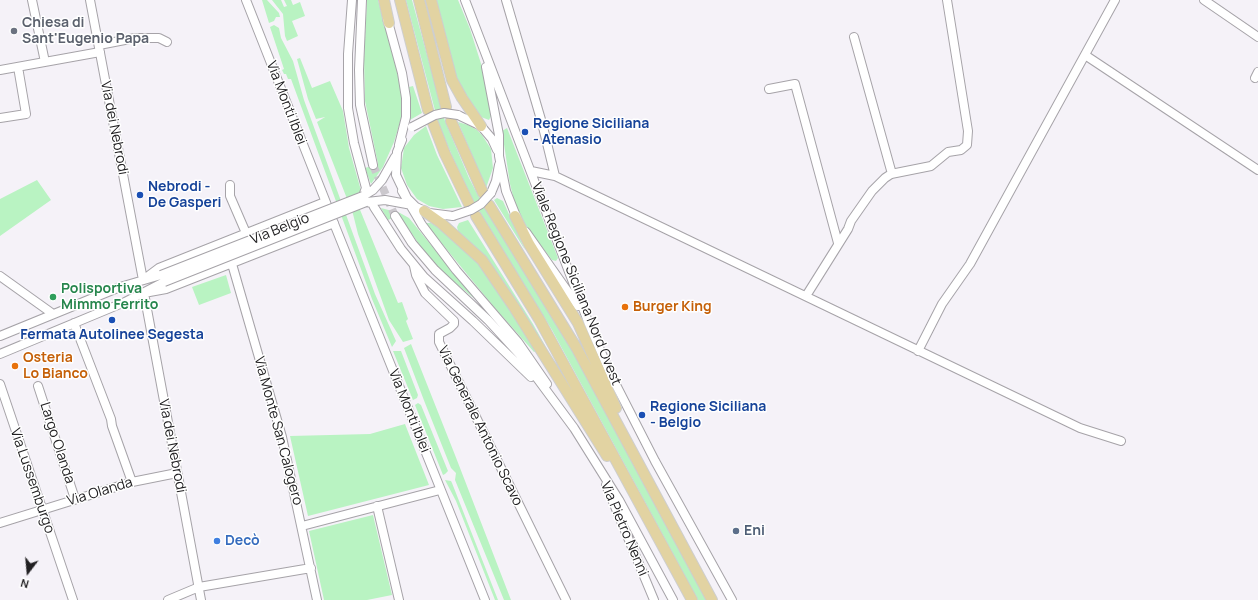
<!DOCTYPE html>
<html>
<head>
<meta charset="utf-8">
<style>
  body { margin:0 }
  #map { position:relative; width:1258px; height:600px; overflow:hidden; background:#f5f2f8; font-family:Manrope,sans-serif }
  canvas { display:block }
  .north { position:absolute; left:8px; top:552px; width:40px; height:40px; -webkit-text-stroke:3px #fff; paint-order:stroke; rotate:196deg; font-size:11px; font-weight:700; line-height:16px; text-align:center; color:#212022 }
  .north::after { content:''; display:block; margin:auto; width:14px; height:18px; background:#212022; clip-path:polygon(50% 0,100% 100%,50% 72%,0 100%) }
</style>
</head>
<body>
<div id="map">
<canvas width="1258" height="600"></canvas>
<div class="north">N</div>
</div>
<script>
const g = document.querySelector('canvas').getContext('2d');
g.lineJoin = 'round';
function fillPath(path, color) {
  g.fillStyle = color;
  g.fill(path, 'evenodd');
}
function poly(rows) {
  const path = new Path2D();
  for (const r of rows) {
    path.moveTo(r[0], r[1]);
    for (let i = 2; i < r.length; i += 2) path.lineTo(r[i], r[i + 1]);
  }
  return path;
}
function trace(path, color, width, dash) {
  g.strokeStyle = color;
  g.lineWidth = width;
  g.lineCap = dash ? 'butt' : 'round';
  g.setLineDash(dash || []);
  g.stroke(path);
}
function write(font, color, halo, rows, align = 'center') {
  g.font = font + ' Manrope,sans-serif';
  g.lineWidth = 3;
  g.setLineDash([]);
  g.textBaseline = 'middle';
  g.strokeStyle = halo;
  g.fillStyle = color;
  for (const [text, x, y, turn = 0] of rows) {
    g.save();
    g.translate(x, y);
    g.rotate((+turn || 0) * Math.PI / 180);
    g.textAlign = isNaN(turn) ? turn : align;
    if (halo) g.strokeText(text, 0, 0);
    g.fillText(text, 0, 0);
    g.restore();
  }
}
fillPath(poly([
  [262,0,267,0,279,13,280,17,276,17,274,21,269,23],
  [272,0,281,0,284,7,287,6,284,0,291,0,293,5,300,2,305,16,292,21,298,36,287,41,285,36,283,14],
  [367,0,378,0,397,71,403,103,401,119,394,142,383,167,371,184,365,168,378,164,365,101,364,60],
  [406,0,412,0,445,121,469,178,485,209,567,341,706,600,698,600,552,330,474,202,453,158,438,122],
  [436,0,458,0,470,29,484,73,491,116,489,120,481,117,457,81],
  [274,25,279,28,281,38,293,61,304,100,375,294,396,341,392,347,372,299,291,79,288,79,286,74,284,74,282,70,284,69,270,27],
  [300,58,312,88,330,81,343,111,349,148,360,187,361,191,354,195,398,303,402,302,408,319,406,321,413,339,410,340,403,342,389,320,358,234,353,214,317,122,325,117,316,119,308,99,297,59],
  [413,86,422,113,410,120,411,100,409,87],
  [458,122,468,125,477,130,482,135,491,149,493,168,486,188],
  [426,126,437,155,462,207,443,209,429,206,417,199,407,185,401,168,404,148,414,135],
  [507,128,558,258,556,261,552,260,523,222,515,204,510,184,502,131],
  [37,180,51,200,0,236,0,199],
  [497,198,503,201,525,250,494,200],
  [381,208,400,213,409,218,476,300,441,271,423,250,399,215,388,220],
  [468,220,533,324,547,349,490,265,479,250,458,231,457,227,459,223],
  [425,223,431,223,448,234,481,264,536,351,534,352,494,307],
  [226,275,231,293,199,305,192,287],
  [411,344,455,455,511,600,504,600,455,480,456,473,451,468,425,403,404,348],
  [393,351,401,351,418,395,417,398,413,400],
  [418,403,421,405,448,471,445,474,443,475,415,405],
  [405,424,429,485,308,516,290,436,370,434],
  [445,480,451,481,452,483,498,600,495,600,456,501],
  [373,515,392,595,367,600,324,600,309,531]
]), '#b9f3c2');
trace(poly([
  [373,165,395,216]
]), '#cbc8cd', 8, [8, 4]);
const minor = poly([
  [32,0,45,62],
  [90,0,143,280],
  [246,0,327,205],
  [352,0,348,54,348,108,354,143,366,188,363,196],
  [362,0,359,70,360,105,373,165],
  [465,0,589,324,611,375,655,461,732,600],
  [506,0,542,123,555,176],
  [1204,0,1258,37],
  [387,18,402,73,406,98,406,117,399,145],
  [854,37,892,174],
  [99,45,135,38,159,38,167,42],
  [1085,55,1258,170],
  [486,67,499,135,499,156,506,191,518,221],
  [0,70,100,52],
  [1255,78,1258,72],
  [769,89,795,84,838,243],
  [458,115,481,126,492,139,497,150],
  [0,118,26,114,18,67],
  [402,140,397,152,396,175,407,198,416,207,429,213,453,216],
  [531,171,555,176,1080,428,1121,441],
  [230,185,230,196,246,233],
  [402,191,422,225,456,270,518,342,547,384],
  [491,193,496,181,499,165],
  [363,196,373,190,382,180,395,157],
  [366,202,372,203,374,207,401,249,424,277,473,321,531,377],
  [367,202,385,200,412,205],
  [395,216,412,243,435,270,488,320,520,355,574,428,619,500,673,600],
  [333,221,485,600],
  [526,232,578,306],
  [232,264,282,437,317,600],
  [414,266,416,275,425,293,454,321,454,324,450,328,439,334,439,342,566,600],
  [0,276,53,314],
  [143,280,159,268,325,202],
  [144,293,201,600],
  [144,293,166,289,334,223],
  [806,296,848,229,851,221,872,191,885,178,891,174,931,166,948,152,961,150,967,145,968,131,947,0],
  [74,323,111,419,112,426,132,482],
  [0,336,120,287,161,275],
  [918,351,942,304,970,264,1115,0],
  [0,354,125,302,164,282],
  [0,384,73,600],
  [38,386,75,499],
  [606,485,654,600],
  [377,506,399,600],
  [0,523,132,482,177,473],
  [302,526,440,490],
  [168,600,199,587,311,568]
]);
const major = poly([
  [384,0,389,23],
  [400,0,428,110],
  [419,0,446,107],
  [431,0,452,80,462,98,481,126],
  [451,121,483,193],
  [433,123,445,154,469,204],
  [489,205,576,347,712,600],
  [424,211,441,223,482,260,514,307,607,456],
  [476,216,539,319,692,600],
  [515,216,529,244,578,323,616,408]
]);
trace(minor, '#a6a3a8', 10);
trace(major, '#cecece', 12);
trace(minor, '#fff', 8);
trace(major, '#e2d3a2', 10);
const minorBridge = poly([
  [412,127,435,115,444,113,458,115],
  [453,216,471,210,481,204,491,193],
  [161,275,363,196],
  [164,282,366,202]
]);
trace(minorBridge, '#a6a3a8', 10, []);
trace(minorBridge, '#fff', 8);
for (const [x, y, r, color] of [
  [14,31,4,"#6b7280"],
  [525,132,4,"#1a4fb4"],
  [140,195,4,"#1a4fb4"],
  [53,297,4,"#2e9e5b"],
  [625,307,4,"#e8710a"],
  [112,320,4,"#1a4fb4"],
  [15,366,4,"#e8710a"],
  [642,415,4,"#1a4fb4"],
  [736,531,4,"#5c6f8a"],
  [217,541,4,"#3f7fe0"]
]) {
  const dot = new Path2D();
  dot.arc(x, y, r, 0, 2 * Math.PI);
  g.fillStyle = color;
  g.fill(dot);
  trace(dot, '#fff', 1.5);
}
write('bold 14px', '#5b616d', '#fff', [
  ["Chiesa di",22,23],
  ["Sant'Eugenio Papa",22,39]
], 'left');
write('14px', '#212022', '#fff', [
  ["Via Monti Iblei",286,103,69],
  ["Via dei Nebrodi",114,128,79],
  ["Via Belgio",280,229,-22],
  ["Viale Regione Siciliana Nord Ovest",576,284,68],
  ["Via Monti Iblei",409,411,68],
  ["Via Generale Antonio Scavo",480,426,64],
  ["Via Monte San Calogero",278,431,75],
  ["Largo Olanda",57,443,72],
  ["Via dei Nebrodi",172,446,79],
  ["Via Lussemburgo",32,481,71],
  ["Via Olanda",100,492,-17],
  ["Via Pietro Nenni",624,529,67]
]);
write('bold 14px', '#164399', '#fff', [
  ["Regione Siciliana",533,124],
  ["- Atenasio",533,140],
  ["Nebrodi -",148,187],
  ["De Gasperi",148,203],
  ["Fermata Autolinee Segesta",112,335,"center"],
  ["Regione Siciliana",650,407],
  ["- Belgio",650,423]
], 'left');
write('bold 14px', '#27864d', '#fff', [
  ["Polisportiva",61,289],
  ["Mimmo Ferrito",61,305]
], 'left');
write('bold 14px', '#c56008', '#fff', [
  ["Burger King",633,307],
  ["Osteria",23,358],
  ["Lo Bianco",23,374]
], 'left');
write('bold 14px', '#4e5e75', '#fff', [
  ["Eni",744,531]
], 'left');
write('bold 14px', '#366cbe', '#fff', [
  ["Decò",225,541]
], 'left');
</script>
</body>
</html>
